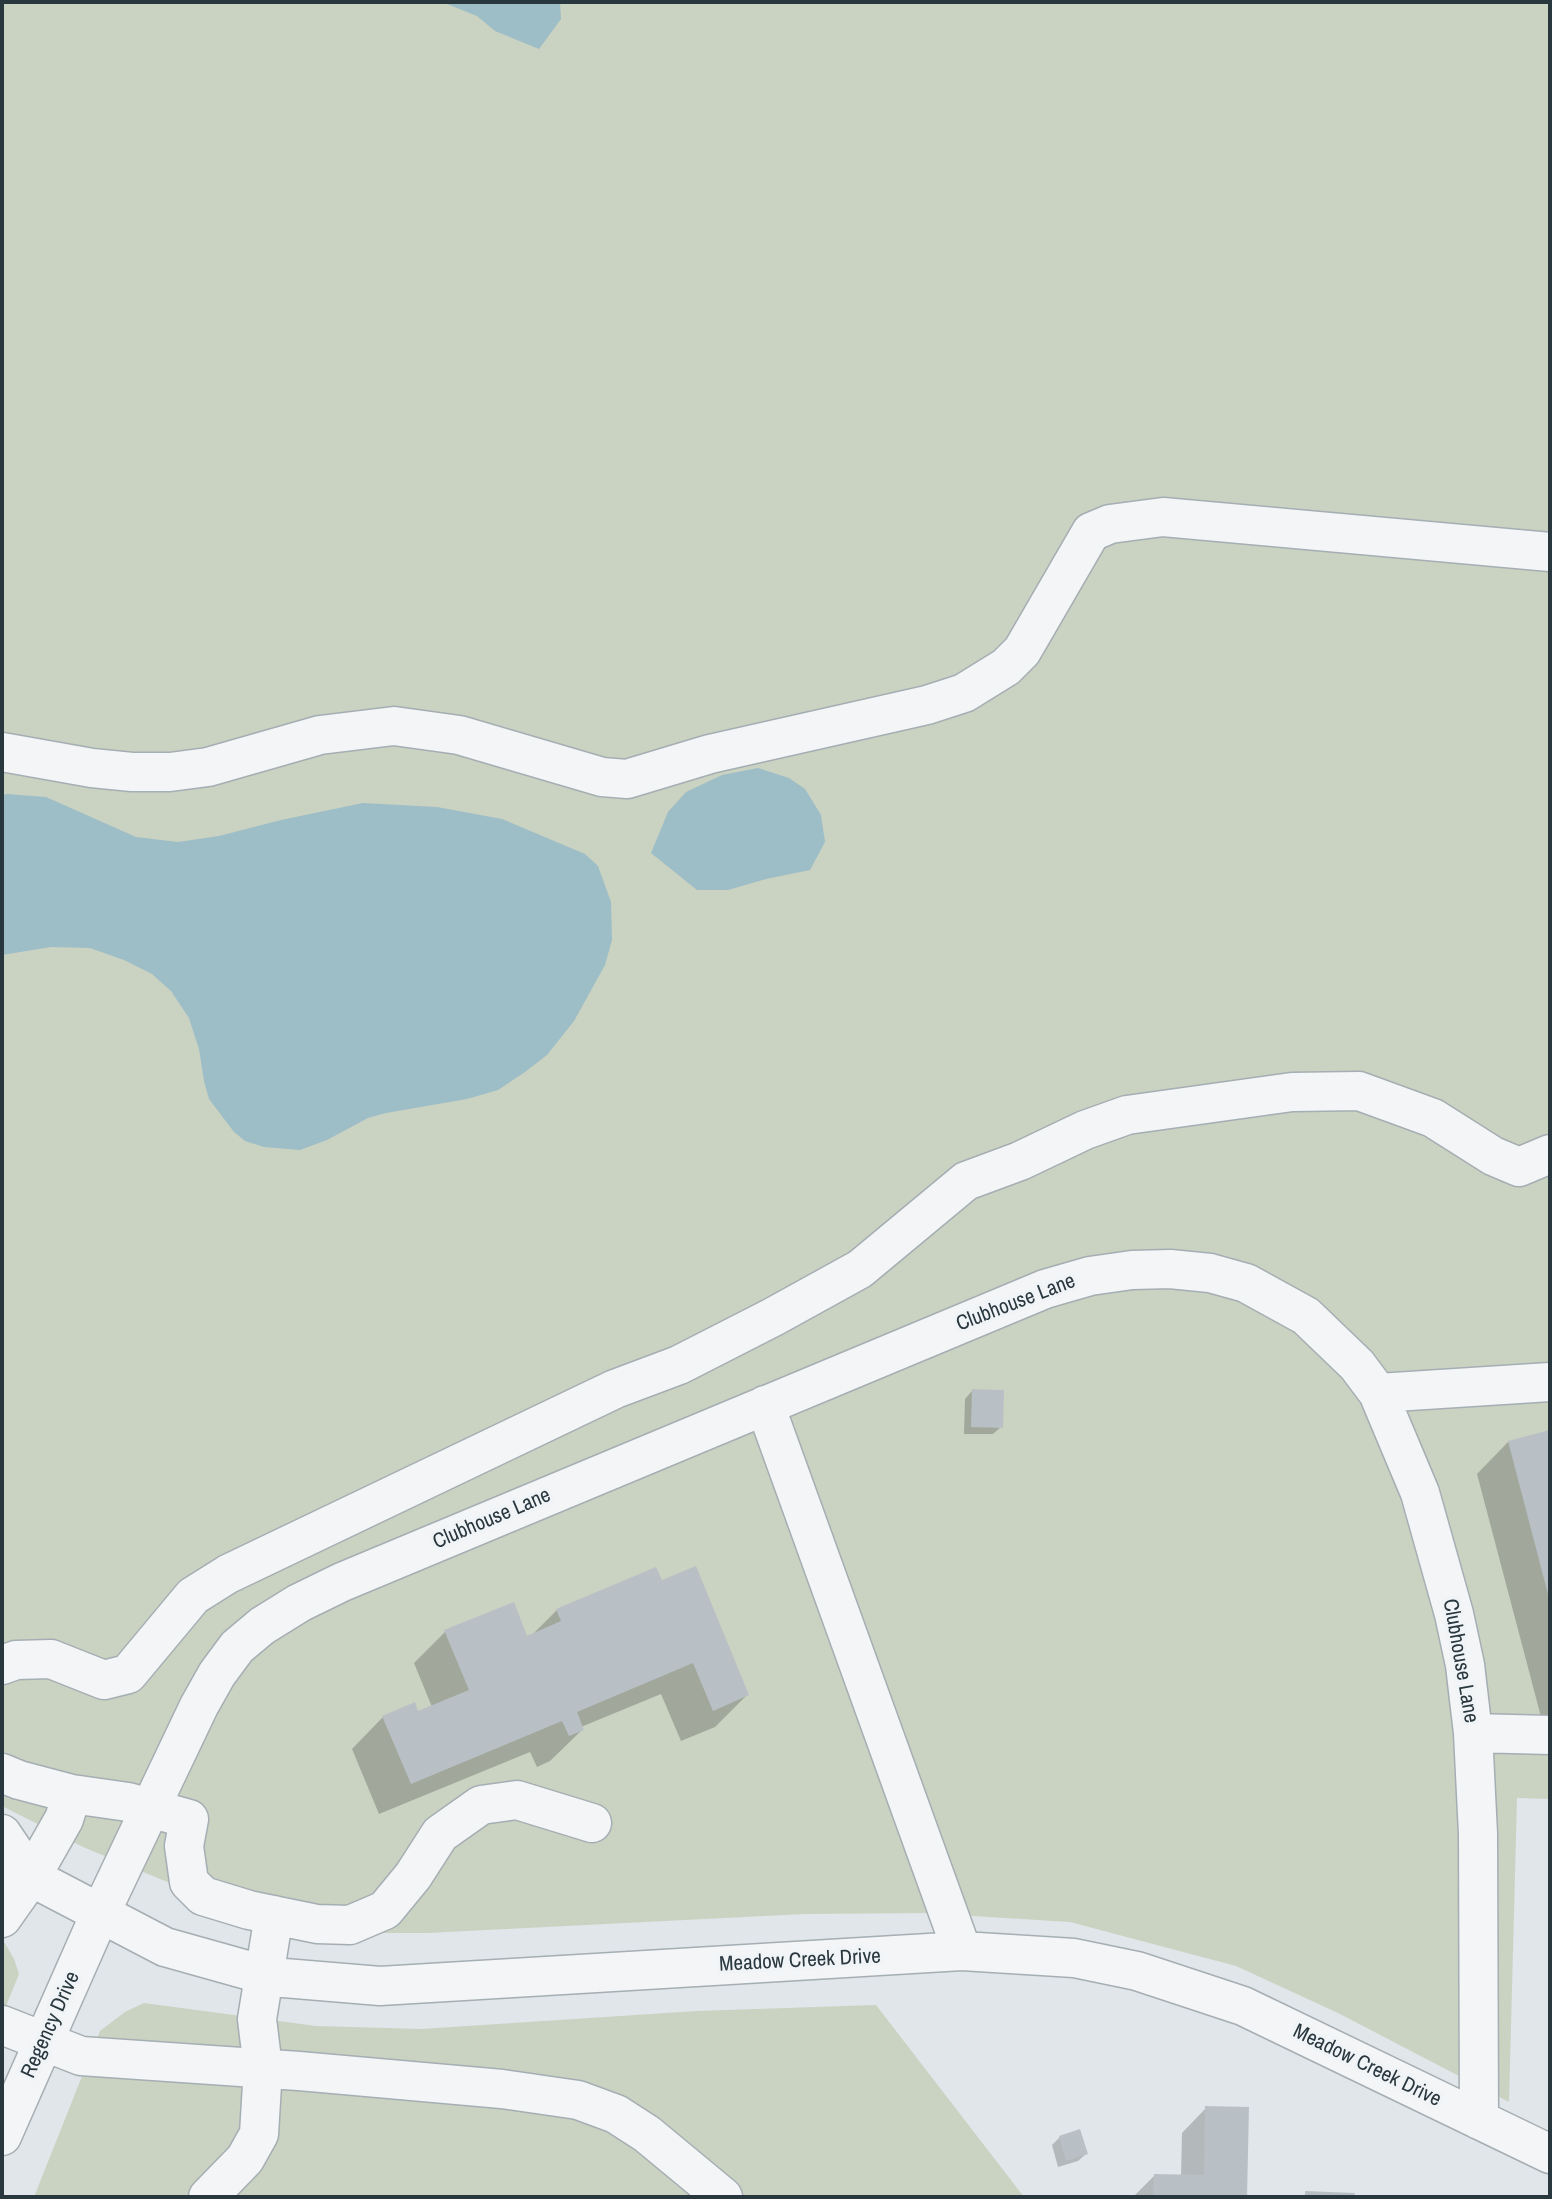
<!DOCTYPE html>
<html>
<head>
<meta charset="utf-8">
<style>
  body { margin:0 }
  #map { position:relative; width:1552px; height:2199px; overflow:hidden; background:#e0e6e9; font-family:"Archivo Narrow",sans-serif }
  canvas { display:block }
  .frame { position:absolute; inset:0; border:4px solid #29373f; pointer-events:none }
</style>
</head>
<body>
<div id="map">
<canvas width="1552" height="2199"></canvas>
<div class="frame"></div>
</div>
<script>
const g = document.querySelector('canvas').getContext('2d');
g.lineJoin = 'round';
function fillPath(path, color) {
  g.fillStyle = color;
  g.fill(path, 'evenodd');
}
function poly(rows) {
  const path = new Path2D();
  for (const r of rows) {
    path.moveTo(r[0], r[1]);
    for (let i = 2; i < r.length; i += 2) path.lineTo(r[i], r[i + 1]);
  }
  return path;
}
function trace(path, color, width, dash) {
  g.strokeStyle = color;
  g.lineWidth = width;
  g.lineCap = dash ? 'butt' : 'round';
  g.setLineDash(dash || []);
  g.stroke(path);
}
function write(font, color, halo, rows, align = 'center') {
  g.font = font + ' "Archivo Narrow",sans-serif';
  g.lineWidth = 7;
  g.setLineDash([]);
  g.textBaseline = 'middle';
  g.strokeStyle = halo;
  g.fillStyle = color;
  for (const [text, x, y, turn = 0] of rows) {
    g.save();
    g.translate(x, y);
    g.rotate((+turn || 0) * Math.PI / 180);
    g.textAlign = isNaN(turn) ? turn : align;
    if (halo) g.strokeText(text, 0, 0);
    g.fillText(text, 0, 0);
    g.restore();
  }
}
fillPath(poly([
  [2,2,1550,2,1550,1799,1517,1798,1509,2102,1338,2013,1236,1966,1070,1922,924,1913,804,1914,427,1933,371,1933,257,1910,165,1881,83,1847,2,1806],
  [2,1938,14,1959,19,1974,2,2016],
  [144,2003,316,2026,421,2029,697,2011,876,2005,1024,2197,34,2197,100,2031,125,2012]
]), '#cad2c2');
fillPath(poly([
  [442,2,560,2,561,19,539,49,495,31,477,16],
  [758,768,789,778,805,789,821,815,825,842,810,870,766,879,728,890,697,890,651,853,668,812,686,792,722,775],
  [7,794,46,797,136,837,178,842,219,836,281,820,363,803,437,807,502,819,585,854,598,866,611,902,612,940,605,965,574,1021,547,1055,525,1072,498,1090,467,1099,386,1113,368,1118,327,1140,300,1150,264,1147,245,1141,234,1132,209,1099,204,1081,199,1049,189,1018,171,991,152,974,124,960,90,948,51,947,2,955,2,795]
]), '#9dbdc7');
fillPath(poly([
  [972,1391,1001,1427,993,1434,964,1434,965,1399],
  [1550,1431,1550,1730,1545,1732,1477,1474,1508,1442],
  [661,1583,747,1695,715,1727,681,1741,661,1694,581,1727,582,1730,550,1761,537,1767,530,1752,379,1814,352,1749,383,1717,417,1713,432,1707,414,1663,445,1632,526,1638,532,1635,557,1610],
  [1206,2108,1247,2109,1245,2197,1133,2197,1154,2176,1181,2176,1182,2133],
  [1060,2137,1086,2154,1078,2161,1058,2167,1052,2145]
]), '#0003');
fillPath(poly([
  [972,1389,1004,1390,1003,1428,971,1427],
  [1550,1430,1550,1598,1549,1598,1508,1441],
  [696,1566,749,1695,713,1711,693,1663,577,1712,584,1730,569,1736,562,1721,411,1784,382,1716,415,1702,418,1711,469,1690,444,1630,514,1602,527,1636,561,1621,556,1609,656,1567,662,1580],
  [1205,2106,1249,2107,1247,2197,1153,2197,1154,2174,1204,2175],
  [1080,2129,1088,2154,1066,2161,1059,2136],
  [1305,2191,1355,2193,1354,2197,1305,2197]
]), '#b8c0c5');
const minor = poly([
  [2,752,92,768,132,772,170,772,208,767,320,735,394,726,459,735,602,777,627,779,710,754,927,705,964,693,1006,667,1022,651,1091,532,1110,524,1163,517,1550,552],
  [1378,1393,1550,1382],
  [765,1405,962,1951],
  [2,1665,16,1660,51,1659,104,1680,128,1674,193,1596,228,1574,615,1389,679,1365,773,1317,860,1269,966,1181,1020,1161,1085,1130,1127,1115,1292,1092,1359,1091,1433,1118,1493,1156,1519,1167,1550,1154],
  [1473,1733,1550,1735],
  [2,1773,19,1780,72,1794,128,1802,189,1819,184,1846,189,1882,203,1896,249,1910,317,1924,350,1925,385,1910,413,1876,440,1834,481,1805,517,1800,592,1823],
  [2,1834,31,1877],
  [2,1878,31,1877,165,1947,272,1977,380,1986,962,1951,1074,1958,1137,1971,1243,2006,1550,2154],
  [2,1918,31,1877,64,1819,72,1794],
  [2,2025,81,2056,299,2071,502,2089,578,2100,616,2114,647,2134,723,2197],
  [2,2136,100,1914,199,1706,217,1674,237,1647,262,1626,299,1603,342,1582,1045,1289,1090,1276,1132,1270,1170,1269,1210,1273,1246,1283,1306,1316,1357,1365,1378,1393,1420,1493,1454,1614,1465,1665,1473,1733,1478,1834,1479,2120],
  [208,2197,245,2159,259,2134,263,2068,257,2019,274,1915]
]);
trace(minor, '#a5aeb3', 41);
trace(minor, '#f3f5f7', 38);
write('21px', '#29373f', '#f0f4f6', [
  ["Clubhouse Lane",1016,1303,-21],
  ["Clubhouse Lane",492,1519,-23],
  ["Clubhouse Lane",1460,1661,80],
  ["Meadow Creek Drive",800,1961,-3],
  ["Regency Drive",51,2025,-66],
  ["Meadow Creek Drive",1367,2066,26]
]);
</script>
</body>
</html>
